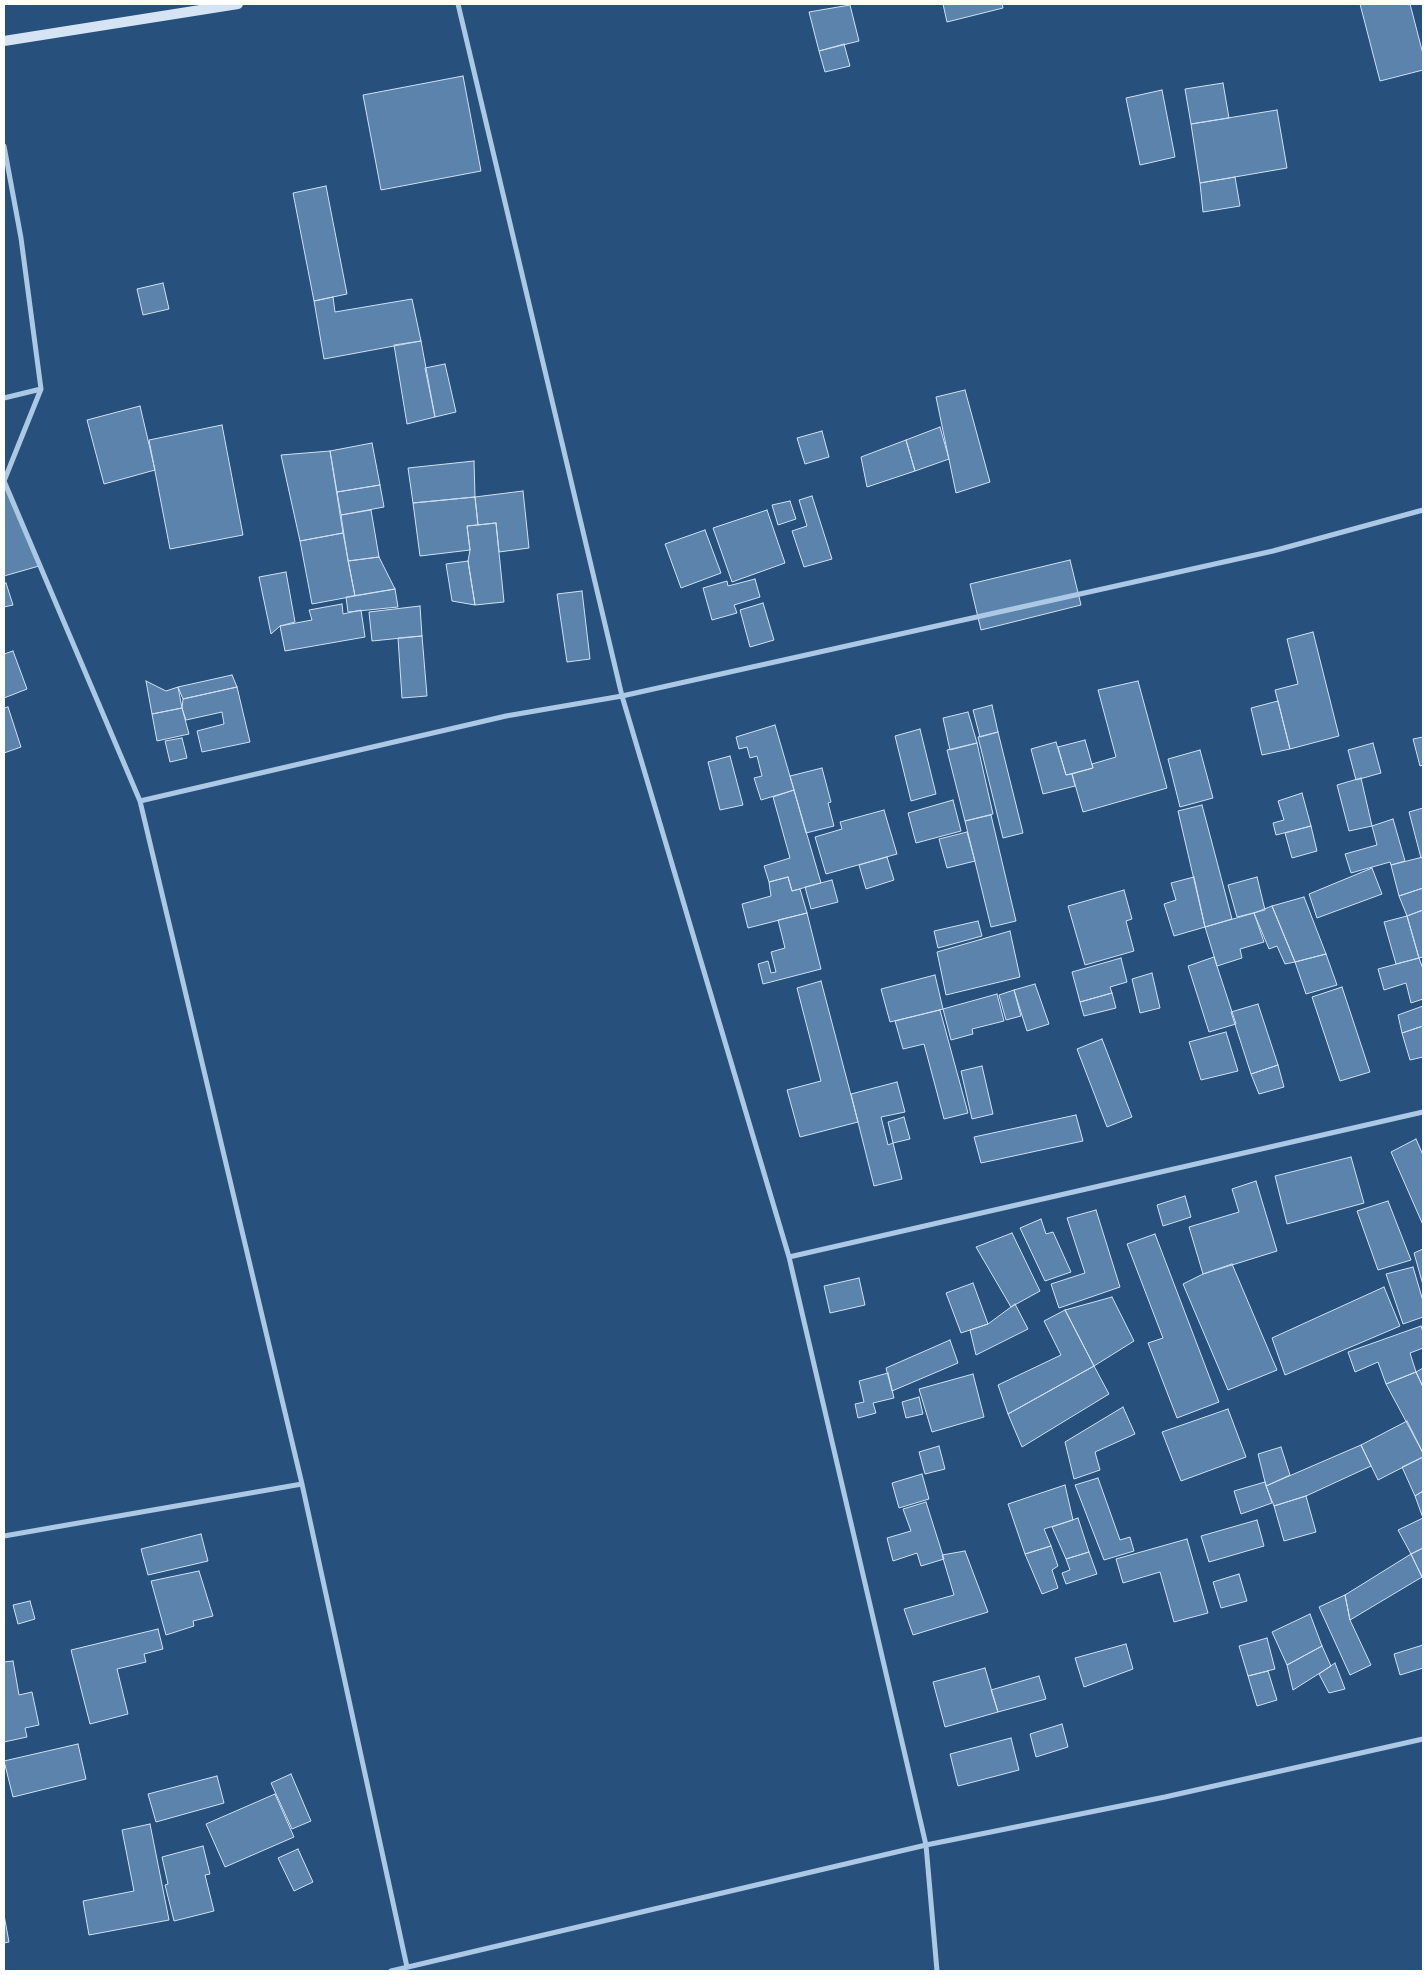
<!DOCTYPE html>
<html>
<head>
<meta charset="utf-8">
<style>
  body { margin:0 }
  #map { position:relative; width:1427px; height:1975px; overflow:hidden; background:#27517c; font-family:"Roboto Condensed",sans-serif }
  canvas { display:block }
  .frame { position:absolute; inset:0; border:5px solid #fff; pointer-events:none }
</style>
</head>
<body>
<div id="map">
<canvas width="1427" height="1975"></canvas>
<div class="frame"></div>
</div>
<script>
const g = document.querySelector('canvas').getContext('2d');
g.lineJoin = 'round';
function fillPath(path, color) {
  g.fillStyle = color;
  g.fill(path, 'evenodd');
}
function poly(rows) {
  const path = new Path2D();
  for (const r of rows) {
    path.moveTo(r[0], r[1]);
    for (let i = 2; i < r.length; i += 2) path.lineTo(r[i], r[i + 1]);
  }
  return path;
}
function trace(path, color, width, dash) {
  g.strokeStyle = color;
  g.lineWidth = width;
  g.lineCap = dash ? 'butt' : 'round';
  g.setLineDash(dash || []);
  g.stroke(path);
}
const building = poly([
  [943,4,1002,4,1003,8,947,22,943,4],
  [1360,4,1410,4,1423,54,1423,70,1380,81,1360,4],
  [850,5,859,41,819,51,809,12,850,5],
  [844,44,850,66,825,72,819,51,844,44],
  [463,76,481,171,381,190,363,95,463,76],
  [1223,83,1229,118,1191,124,1185,89,1223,83],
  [1162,90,1175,157,1140,165,1126,98,1162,90],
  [1277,110,1287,168,1200,183,1191,124,1277,110],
  [1235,177,1240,206,1203,212,1200,183,1235,177],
  [326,186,347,294,314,301,293,193,326,186],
  [163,283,169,309,143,315,137,289,163,283],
  [333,297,335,312,412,299,421,341,324,359,314,301,333,297],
  [421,341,435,417,407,424,394,345,421,341],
  [445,364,456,412,435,417,425,368,445,364],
  [965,390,990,482,956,493,936,397,965,390],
  [140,406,155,470,104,484,87,420,140,406],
  [222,425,243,535,170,549,149,440,222,425],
  [940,427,949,459,915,471,906,440,940,427],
  [822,431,829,457,805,464,797,438,822,431],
  [906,440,915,471,867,487,861,457,906,440],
  [372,443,380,485,337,492,330,451,372,443],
  [330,451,343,533,300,541,281,455,330,451],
  [474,461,475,497,413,503,408,468,474,461],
  [4,481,39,566,4,576,4,481],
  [380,485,384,507,341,515,337,492,380,485],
  [523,491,529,548,499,552,496,523,478,525,475,497,523,491],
  [812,496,832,559,804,567,792,531,807,526,799,500,812,496],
  [475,497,478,525,467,526,470,550,420,556,413,503,475,497],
  [790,501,796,519,778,525,772,505,790,501],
  [371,510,379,557,348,561,341,515,371,510],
  [767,510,785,563,732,582,713,528,767,510],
  [496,523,504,602,475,605,468,561,470,550,467,526,496,523],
  [705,530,721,573,681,588,665,544,705,530],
  [343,533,355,596,312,604,300,541,343,533],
  [379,557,395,589,355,596,348,561,379,557],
  [1070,560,1081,605,981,630,970,584,1070,560],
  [468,561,475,605,452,601,446,564,468,561],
  [286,572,295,622,280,626,271,634,259,577,286,572],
  [755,579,760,597,734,605,737,613,712,620,703,588,727,581,728,586,755,579],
  [6,583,13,605,4,607,4,584,6,583],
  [395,589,398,607,348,612,346,597,395,589],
  [582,591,590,659,567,662,557,594,582,591],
  [763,603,774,640,750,647,740,610,763,603],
  [342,604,343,614,361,610,365,637,285,651,280,626,312,620,309,610,342,604],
  [420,606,422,636,372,641,369,612,420,606],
  [1313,632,1339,736,1290,749,1275,690,1298,684,1287,639,1313,632],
  [422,636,427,696,402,698,398,638,422,636],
  [13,651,27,689,4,698,4,654,13,651],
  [232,675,237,687,183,699,178,687,232,675],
  [146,681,166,691,178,687,182,708,152,714,146,681],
  [1138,681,1167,788,1083,812,1072,774,1093,768,1092,764,1116,757,1098,690,1138,681],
  [237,687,250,742,202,752,197,731,224,724,222,712,186,720,182,708,183,699,237,687],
  [1278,701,1290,749,1262,755,1251,708,1278,701],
  [992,705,998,732,980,737,973,710,992,705],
  [8,707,21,747,4,753,4,708,8,707],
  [182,708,189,734,157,741,152,714,182,708],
  [968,712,977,743,950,750,943,718,968,712],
  [775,725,794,790,761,800,754,778,762,776,757,756,750,758,747,747,739,749,736,737,775,725],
  [920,729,936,794,911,801,895,736,920,729],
  [998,732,1023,833,1003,838,978,737,998,732],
  [1423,737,1423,765,1420,766,1413,739,1423,737],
  [182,738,187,758,170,762,165,741,182,738],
  [1085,740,1093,768,1066,775,1058,747,1085,740],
  [1056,742,1066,775,1072,774,1075,786,1043,794,1031,749,1056,742],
  [977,743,993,814,965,821,947,750,977,743],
  [1373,743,1381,773,1356,780,1348,750,1373,743],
  [1200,750,1213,798,1180,807,1168,759,1200,750],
  [730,756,743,805,720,810,708,762,730,756],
  [822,768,831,802,828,803,834,826,806,833,790,776,822,768],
  [1361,778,1372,826,1349,831,1337,785,1361,778],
  [794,790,821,883,792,891,788,877,769,882,764,866,790,858,773,797,794,790],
  [1302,793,1311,826,1276,835,1273,823,1284,820,1278,801,1302,793],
  [953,800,961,831,916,843,908,813,953,800],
  [1202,805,1232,919,1205,927,1178,811,1202,805],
  [1423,808,1423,857,1421,858,1409,812,1423,808],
  [884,810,897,854,826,874,815,837,842,829,840,822,884,810],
  [991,815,1016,921,991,927,965,821,991,815],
  [1393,819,1405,861,1391,865,1390,862,1351,873,1345,854,1377,845,1372,826,1393,819],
  [1311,826,1317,851,1292,858,1285,833,1311,826],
  [967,832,975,861,947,868,939,839,967,832],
  [887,857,894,880,866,889,859,865,887,857],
  [1423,857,1423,888,1399,896,1391,865,1423,857],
  [1372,868,1382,894,1317,918,1309,894,1372,868],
  [788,877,792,891,800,889,807,913,748,928,742,904,771,896,769,882,788,877],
  [1194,877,1205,927,1174,936,1164,904,1176,900,1171,883,1194,877],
  [1257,877,1265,910,1237,917,1228,885,1257,877],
  [832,880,838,902,811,909,805,887,832,880],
  [1423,888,1423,910,1407,916,1399,896,1423,888],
  [1124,890,1132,919,1126,921,1134,951,1085,965,1068,906,1124,890],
  [1304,897,1326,954,1295,962,1272,906,1304,897],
  [1272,906,1295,962,1285,964,1277,946,1269,949,1254,913,1272,906],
  [1423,910,1423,957,1419,958,1407,916,1423,910],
  [807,913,821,969,763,984,758,964,768,961,771,973,776,972,771,952,785,948,778,920,807,913],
  [1254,913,1264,942,1240,949,1242,958,1217,966,1205,927,1254,913],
  [1407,916,1419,958,1396,964,1384,922,1407,916],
  [978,921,982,936,938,948,934,931,978,921],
  [1010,931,1020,977,946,995,937,952,1010,931],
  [1326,954,1337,985,1306,994,1295,962,1326,954],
  [1214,957,1236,1024,1209,1032,1188,966,1214,957],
  [1121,958,1127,982,1110,987,1112,993,1080,1002,1072,972,1121,958],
  [1419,958,1423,969,1423,999,1411,1003,1406,983,1384,990,1378,969,1419,958],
  [1152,973,1160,1008,1140,1013,1132,979,1152,973],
  [935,975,943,1009,890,1022,881,989,935,975],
  [821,981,858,1122,800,1137,787,1090,821,1081,797,988,821,981],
  [1035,984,1049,1024,1027,1031,1014,990,1035,984],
  [1342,987,1370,1072,1340,1081,1312,997,1342,987],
  [1014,990,1021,1016,1006,1020,999,995,1014,990],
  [1112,993,1116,1008,1084,1016,1080,1002,1112,993],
  [997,994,1004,1021,972,1029,973,1034,951,1040,943,1009,997,994],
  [1258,1004,1278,1065,1251,1074,1231,1012,1258,1004],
  [1423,1006,1423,1026,1402,1033,1398,1015,1423,1006],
  [940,1010,968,1113,944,1119,924,1044,903,1049,895,1021,940,1010],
  [1423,1026,1423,1057,1410,1060,1402,1033,1423,1026],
  [1226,1032,1238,1071,1201,1080,1189,1042,1226,1032],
  [1102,1039,1132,1117,1107,1127,1077,1049,1102,1039],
  [1278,1065,1284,1087,1259,1094,1251,1074,1278,1065],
  [982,1066,993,1114,972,1119,961,1071,982,1066],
  [897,1082,905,1112,881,1117,888,1145,893,1143,902,1179,874,1186,851,1094,897,1082],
  [1076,1115,1083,1141,981,1163,974,1137,1076,1115],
  [904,1117,910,1139,893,1143,888,1122,904,1117],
  [1416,1139,1423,1155,1423,1225,1391,1152,1416,1139],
  [1351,1157,1364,1203,1287,1224,1275,1176,1351,1157],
  [1256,1181,1277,1251,1203,1274,1189,1227,1239,1212,1232,1189,1256,1181],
  [1185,1196,1191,1217,1163,1226,1157,1205,1185,1196],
  [1388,1201,1411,1260,1378,1270,1357,1211,1388,1201],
  [1096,1210,1120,1287,1059,1308,1051,1284,1085,1273,1067,1218,1096,1210],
  [1041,1219,1046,1234,1053,1232,1071,1272,1045,1281,1020,1228,1041,1219],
  [1012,1233,1040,1291,1011,1307,976,1247,1012,1233],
  [1155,1234,1219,1402,1177,1418,1148,1343,1163,1338,1127,1244,1155,1234],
  [1423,1249,1423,1285,1414,1253,1423,1249],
  [1232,1264,1277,1370,1228,1390,1183,1284,1203,1274,1232,1264],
  [1413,1267,1423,1301,1423,1317,1403,1324,1386,1274,1413,1267],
  [859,1278,865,1305,830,1313,824,1286,859,1278],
  [973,1283,988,1324,961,1333,946,1293,973,1283],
  [1384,1287,1400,1326,1285,1375,1272,1338,1384,1287],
  [1112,1297,1134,1341,1094,1366,1065,1310,1112,1297],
  [1015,1304,1028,1329,976,1355,970,1330,988,1324,1015,1304],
  [1065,1310,1094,1366,1008,1414,998,1385,1061,1355,1044,1321,1065,1310],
  [1421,1326,1423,1332,1423,1348,1410,1353,1416,1372,1386,1384,1378,1362,1355,1372,1348,1352,1421,1326],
  [950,1340,958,1363,892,1391,886,1368,950,1340],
  [1094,1366,1109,1394,1022,1447,1008,1414,1094,1366],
  [1423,1368,1423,1387,1416,1372,1423,1368],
  [1416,1372,1423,1387,1423,1453,1386,1384,1416,1372],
  [888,1373,894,1398,873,1403,876,1413,858,1418,855,1404,864,1402,859,1381,888,1373],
  [973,1374,984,1417,932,1432,919,1389,973,1374],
  [919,1397,923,1414,906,1418,902,1402,919,1397],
  [1123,1407,1135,1434,1095,1452,1100,1470,1074,1479,1065,1442,1123,1407],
  [1228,1409,1246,1457,1181,1481,1162,1432,1228,1409],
  [1407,1421,1423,1453,1423,1457,1378,1480,1361,1445,1407,1421],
  [1361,1445,1371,1466,1306,1496,1274,1506,1266,1486,1361,1445],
  [939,1446,945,1469,925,1474,919,1452,939,1446],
  [1281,1447,1290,1475,1266,1486,1258,1454,1281,1447],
  [1423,1457,1423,1491,1415,1496,1402,1467,1423,1457],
  [922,1474,929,1499,899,1508,892,1483,922,1474],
  [1098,1478,1120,1540,1130,1537,1134,1551,1104,1560,1075,1485,1098,1478],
  [1265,1482,1272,1503,1241,1514,1234,1491,1265,1482],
  [1065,1485,1073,1520,1044,1529,1051,1546,1025,1554,1008,1504,1065,1485],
  [1423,1491,1423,1518,1415,1496,1423,1491],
  [1306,1496,1316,1532,1284,1541,1274,1506,1306,1496],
  [926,1502,944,1559,921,1566,917,1553,893,1561,887,1538,911,1531,903,1509,926,1502],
  [1078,1518,1089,1552,1066,1559,1052,1527,1078,1518],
  [1423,1518,1423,1548,1411,1554,1398,1530,1423,1518],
  [1257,1520,1264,1546,1209,1562,1201,1536,1257,1520],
  [201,1534,208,1561,148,1575,141,1549,201,1534],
  [1187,1539,1208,1613,1174,1622,1160,1572,1123,1583,1116,1559,1187,1539],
  [1051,1546,1058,1566,1052,1570,1058,1588,1042,1594,1025,1554,1051,1546],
  [1423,1548,1423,1577,1422,1577,1411,1554,1423,1548],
  [965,1551,988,1612,913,1635,904,1609,954,1595,942,1555,965,1551],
  [1089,1552,1097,1574,1066,1584,1062,1573,1070,1570,1066,1559,1089,1552],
  [1411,1554,1422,1577,1350,1620,1345,1595,1411,1554],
  [199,1571,213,1616,193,1621,194,1626,166,1635,151,1581,199,1571],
  [1239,1574,1247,1601,1221,1608,1213,1582,1239,1574],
  [1345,1595,1350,1620,1371,1665,1350,1675,1319,1607,1345,1595],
  [30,1601,35,1619,18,1624,13,1605,30,1601],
  [1310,1614,1322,1646,1287,1665,1272,1632,1310,1614],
  [158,1629,163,1649,144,1654,146,1662,117,1669,128,1714,90,1724,71,1650,158,1629],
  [1267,1638,1275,1669,1248,1676,1239,1646,1267,1638],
  [1126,1644,1133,1669,1084,1687,1075,1658,1126,1644],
  [1423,1645,1423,1668,1400,1675,1394,1654,1423,1645],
  [1322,1646,1331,1666,1293,1690,1287,1665,1322,1646],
  [13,1661,19,1695,32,1692,39,1725,25,1728,27,1737,4,1742,4,1662,13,1661],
  [1335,1663,1345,1689,1329,1693,1319,1674,1335,1663],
  [985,1668,998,1712,945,1727,933,1682,985,1668],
  [1268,1671,1277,1700,1257,1706,1248,1676,1268,1671],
  [1039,1676,1046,1699,998,1712,991,1690,1039,1676],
  [1062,1724,1068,1747,1036,1757,1030,1734,1062,1724],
  [1011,1738,1019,1770,958,1786,950,1754,1011,1738],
  [78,1744,86,1779,13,1797,4,1761,78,1744],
  [291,1774,311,1821,292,1829,271,1783,291,1774],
  [217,1776,224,1803,156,1822,148,1794,217,1776],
  [275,1794,294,1837,225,1867,206,1824,275,1794],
  [150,1824,169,1920,89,1935,83,1901,134,1891,122,1830,150,1824],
  [203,1846,210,1874,205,1875,214,1911,174,1921,165,1885,168,1884,162,1857,203,1846],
  [298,1849,313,1882,294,1891,278,1858,298,1849],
  [4,1915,9,1942,4,1943,4,1915]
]);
fillPath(building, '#5b83ab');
trace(building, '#cee1f4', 1);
trace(poly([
  [458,4,622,696,789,1257,926,1845,937,1971],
  [4,146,21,238,41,389,4,481,140,801,302,1484,407,1967],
  [4,398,41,389],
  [140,801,506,716,622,696,1273,551,1423,510],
  [789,1257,1423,1112],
  [4,1536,302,1484],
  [391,1971,926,1845,1165,1797,1423,1739]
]), '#abc8e4', 5);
trace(poly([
  [4,41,238,4]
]), '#d4e4f4', 10);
</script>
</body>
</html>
